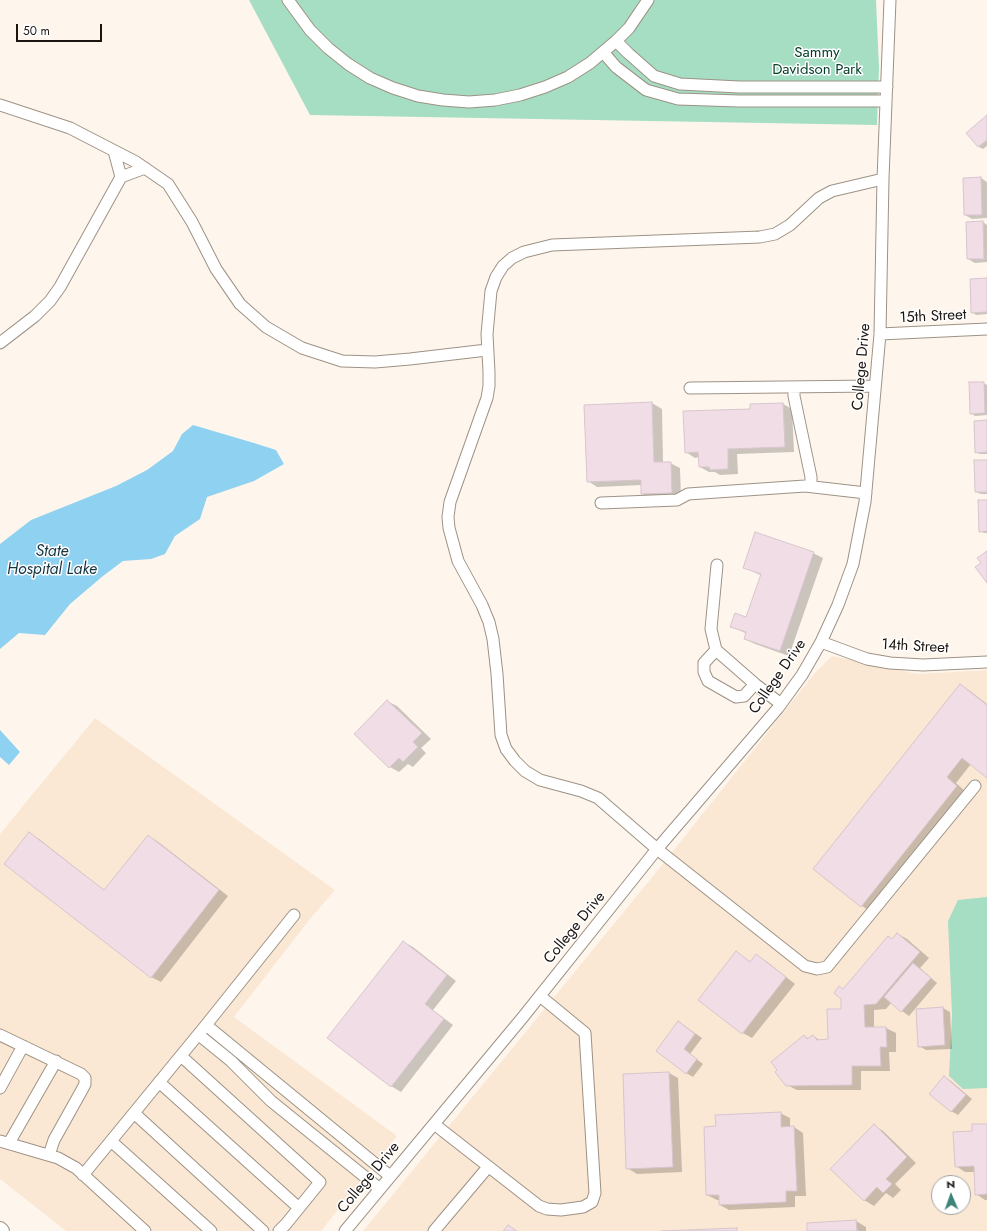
<!DOCTYPE html>
<html>
<head>
<meta charset="utf-8">
<style>
  body { margin:0 }
  #map { position:relative; width:987px; height:1231px; overflow:hidden; background:#fef6ed; font-family:Jost,sans-serif }
  canvas { display:block }
  .north { position:absolute; left:931px; top:1175px; width:40px; height:40px; box-sizing:border-box; background:#fff; border:1px solid #a3a1a0; border-radius:50%; rotate:358deg; font-size:11px; font-weight:700; line-height:16px; text-align:center; color:#1a1511 }
  .north::after { content:''; display:block; margin:auto; width:14px; height:18px; background:#3e8378; clip-path:polygon(50% 0,100% 100%,50% 72%,0 100%) }
  .scale { position:absolute; left:16px; top:24px; width:86px; height:18px; box-sizing:border-box; border:2px solid #1a1511; border-top:0; padding-left:5px; font-size:12px; line-height:14px; white-space:nowrap; color:#1a1511; -webkit-text-stroke:3px #fff; paint-order:stroke }
</style>
</head>
<body>
<div id="map">
<canvas width="987" height="1231"></canvas>
<div class="north">N</div>
<div class="scale">50 m</div>
</div>
<script>
const g = document.querySelector('canvas').getContext('2d');
g.lineJoin = 'round';
function fillPath(path, color) {
  g.fillStyle = color;
  g.fill(path, 'evenodd');
}
function poly(rows) {
  const path = new Path2D();
  for (const r of rows) {
    path.moveTo(r[0], r[1]);
    for (let i = 2; i < r.length; i += 2) path.lineTo(r[i], r[i + 1]);
  }
  return path;
}
function trace(path, color, width, dash) {
  g.strokeStyle = color;
  g.lineWidth = width;
  g.lineCap = dash ? 'butt' : 'round';
  g.setLineDash(dash || []);
  g.stroke(path);
}
function write(font, color, halo, rows, align = 'center') {
  g.font = font + ' Jost,sans-serif';
  g.lineWidth = 3;
  g.setLineDash([]);
  g.textBaseline = 'middle';
  g.strokeStyle = halo;
  g.fillStyle = color;
  for (const [text, x, y, turn = 0] of rows) {
    g.save();
    g.translate(x, y);
    g.rotate((+turn || 0) * Math.PI / 180);
    g.textAlign = isNaN(turn) ? turn : align;
    if (halo) g.strokeText(text, 0, 0);
    g.fillText(text, 0, 0);
    g.restore();
  }
}
fillPath(poly([
  [832,656,918,674,987,670,987,1231,363,1231,653,876,814,674],
  [939,1183,963,1183,963,1207,939,1207],
  [95,718,335,890,310,919,234,1017,397,1136,321,1231,66,1231,0,1179,0,834]
]), '#fbe8d4');
fillPath(poly([
  [249,0,876,0,879,68,877,125,310,115],
  [987,897,987,1088,963,1089,949,1076,952,1015,948,921,958,900]
]), '#a5dec3');
fillPath(poly([
  [193,425,254,443,276,450,284,464,254,481,207,497,200,519,175,536,165,554,151,559,123,561,103,576,70,604,45,635,19,633,0,649,0,544,31,520,116,486,147,470,173,451,182,434],
  [0,730,20,752,9,765,0,757]
]), '#8fd1f1');
fillPath(poly([
  [987,116,987,146,983,149,979,147,967,133],
  [981,178,987,182,987,218,972,219,965,215],
  [983,222,987,225,987,262,975,263,968,259],
  [987,280,987,314,976,315,972,312],
  [983,383,987,385,987,415,975,416,971,413],
  [652,403,662,409,663,463,670,463,680,468,681,498,652,499,642,494,642,485,597,487,588,481,585,406],
  [783,404,792,409,794,452,737,454,738,474,720,475,715,472,709,472,700,467,699,457,695,458,686,452,751,410],
  [987,421,987,454,980,454,976,452],
  [987,461,987,494,981,494,976,492],
  [987,501,987,533,984,533,980,531],
  [813,553,823,558,789,656,755,644,745,639,747,634,731,626,747,618,762,576,744,567],
  [961,685,970,691,987,704,987,777,971,764,956,783,966,792,871,912,862,906],
  [387,701,397,706,431,739,421,748,426,753,413,767,408,764,399,772,390,767],
  [29,834,39,839,105,891,148,836,157,841,228,896,161,982,151,977],
  [898,934,907,939,929,958,920,968,937,983,909,1016,891,1003,886,1009,874,1010,874,1028,886,1028,896,1033,896,1052,889,1052,890,1071,861,1071,861,1090,797,1090,787,1085,804,1036,809,1039,813,1036,821,1041,829,1040,842,1010,844,990],
  [404,942,413,947,456,981,433,1010,453,1025,401,1092,391,1086],
  [736,953,751,962,756,956,766,961,795,984,752,1038,743,1033],
  [943,1008,950,1012,952,1049,926,1050,919,1046],
  [679,1022,702,1038,690,1054,703,1064,693,1077,686,1073],
  [669,1073,678,1078,682,1172,637,1174,627,1168],
  [945,1077,951,1081,972,1099,958,1115,951,1111],
  [780,1113,790,1118,790,1127,794,1127,803,1133,806,1196,795,1196,795,1207,729,1210,720,1205,720,1200,717,1200,707,1195,717,1127],
  [874,1125,883,1131,916,1163,895,1184,901,1190,893,1198,886,1193,874,1206,864,1200],
  [987,1125,987,1200,985,1200,976,1194,975,1172,965,1172,956,1166,973,1132],
  [856,1221,866,1227,866,1231,808,1231]
]), '#0003');
const building = poly([
  [987,115,987,140,978,147,966,133,987,115],
  [981,177,982,215,964,215,963,178,981,177],
  [983,221,984,259,967,259,966,222,983,221],
  [987,278,987,312,971,313,970,279,987,278],
  [969,382,984,382,985,413,970,414,969,382],
  [652,402,654,462,671,462,672,493,641,494,641,480,587,482,584,405,652,402],
  [783,403,785,447,728,449,728,469,710,470,709,467,699,467,698,452,685,453,683,411,750,409,750,404,783,403],
  [987,420,987,452,975,453,974,421,987,420],
  [974,460,987,460,987,492,975,492,974,460],
  [978,500,987,500,987,531,979,532,978,500],
  [755,532,814,552,780,651,744,639,746,632,730,627,735,613,746,617,761,574,743,568,755,532],
  [987,551,987,583,975,567,981,563,977,558,987,551],
  [960,684,987,705,987,778,962,758,947,777,957,786,861,907,813,869,960,684],
  [387,700,422,733,413,742,418,747,403,762,399,758,389,768,354,734,387,700],
  [29,832,104,890,148,835,219,890,151,978,4,864,29,832],
  [897,933,920,952,876,1004,864,1005,865,1027,886,1027,887,1047,880,1047,881,1066,852,1066,852,1085,786,1086,775,1072,777,1070,771,1062,804,1035,807,1039,813,1035,817,1040,828,1039,827,1009,841,1009,841,999,834,993,839,986,843,989,888,936,892,939,897,933],
  [403,941,447,975,425,1004,444,1019,391,1087,327,1038,403,941],
  [736,951,750,962,756,954,786,977,742,1034,698,1000,736,951],
  [913,963,931,978,901,1012,884,997,913,963],
  [943,1007,945,1045,918,1047,916,1009,943,1007],
  [678,1021,695,1034,684,1049,697,1059,686,1074,656,1051,678,1021],
  [669,1072,673,1167,626,1169,623,1074,669,1072],
  [944,1076,966,1095,951,1112,929,1094,944,1076],
  [781,1112,781,1127,794,1126,797,1191,786,1191,786,1202,719,1205,719,1195,706,1195,704,1127,716,1126,715,1115,781,1112],
  [874,1124,907,1157,886,1179,892,1184,883,1193,877,1187,864,1201,830,1169,874,1124],
  [972,1124,987,1124,987,1194,975,1195,974,1166,955,1167,953,1132,972,1131,972,1124],
  [856,1220,857,1231,859,1231,807,1231,807,1223,856,1220],
  [508,1225,517,1231,503,1231,508,1225],
  [737,1228,737,1231,661,1231,737,1228]
]);
fillPath(building, '#f0dde5');
trace(building, '#d8c5cd', 1);
const minor = poly([
  [288,0,310,30,328,48,348,64,370,78,393,88,418,96,443,100,469,102,495,100,520,95,545,87,568,77,590,63,616,41,629,28,648,0],
  [616,41,628,53,654,76,680,84,739,87,887,87],
  [603,52,616,67,646,90,678,99,739,101,886,101],
  [0,105,70,128,136,162,168,184,192,222,216,269,240,304,266,327,302,348,342,361,375,362,410,359,487,350],
  [114,151,121,177],
  [883,179,832,191,819,198,790,225,775,234,760,237,552,245,524,252,512,258,503,266,496,277,491,291,487,334,489,372,489,386,487,398,450,502,448,517,449,528,458,561,482,605,489,622,493,639,497,674,501,735,506,749,515,761,525,771,540,780,581,791,598,798,657,849,805,966,817,969,827,967,975,786],
  [880,334,987,329],
  [0,343,35,316,50,301,60,287,121,177,145,168],
  [794,387,794,396,811,477,811,486],
  [690,388,875,386],
  [601,503,677,500,688,494,805,486,866,493],
  [717,565,711,629,716,650,755,684,781,704],
  [821,642,867,659,890,663,923,665,987,662],
  [716,650,704,663,704,672,708,681,736,697,744,696,755,684],
  [206,1025,390,1176],
  [0,1035,81,1074,85,1078,85,1084,83,1088,54,1140,49,1155],
  [199,1035,231,1061,271,1101,380,1189],
  [181,1056,320,1182,286,1224,279,1231],
  [159,1082,299,1208],
  [0,1088,23,1046],
  [134,1113,263,1231],
  [434,1124,539,1206,547,1209,561,1210,583,1207,592,1202,595,1193,585,1033,540,996],
  [0,1141,58,1158,76,1168,145,1231],
  [111,1141,211,1231],
  [9,1143,56,1061],
  [83,1175,206,1025,294,915],
  [345,1231,523,1017,657,849,778,708,802,675,821,642,838,605,853,564,865,502,880,334,883,179,890,0],
  [434,1231,488,1167]
]);
const major = poly([
  [0,1229,2,1231]
]);
trace(minor, '#9d9285', 13);
trace(major, '#9d9285', 16);
trace(minor, '#fff', 11);
trace(major, '#fff', 14);
write('15px', '#043d2a', '#fff', [
  ["Sammy",817,53],
  ["Davidson Park",817,70]
]);
write('15px', '#1a1511', '#fff', [
  ["15th Street",933,317,-3],
  ["College Drive",862,367,-85],
  ["14th Street",915,647,3],
  ["College Drive",778,677,-55],
  ["College Drive",575,928,-51],
  ["College Drive",369,1178,-50]
]);
write('italic 16px', '#163543', '#fff', [
  ["State",52,552],
  ["Hospital Lake",52,570]
]);
</script>
</body>
</html>
